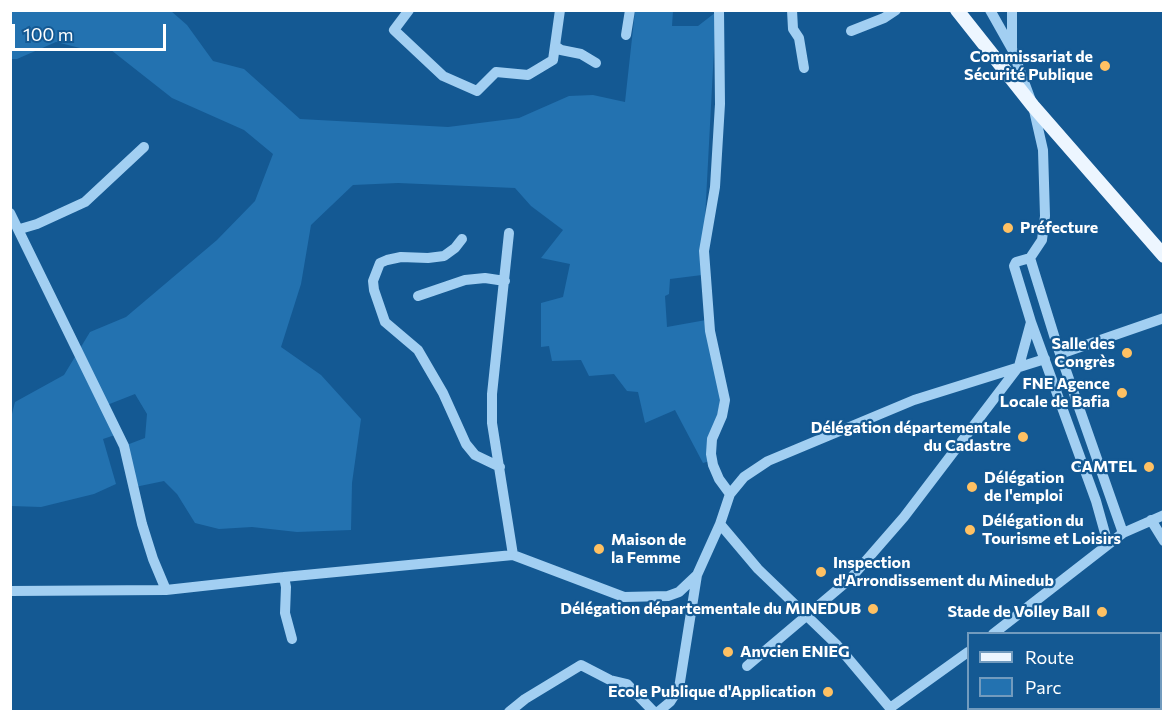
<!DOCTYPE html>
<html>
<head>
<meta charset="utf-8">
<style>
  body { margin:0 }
  #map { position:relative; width:1174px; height:722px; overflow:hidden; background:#145993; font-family:Commissioner,sans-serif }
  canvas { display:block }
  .frame { position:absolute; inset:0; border:12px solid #fff; pointer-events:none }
  .legend { position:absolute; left:967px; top:632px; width:195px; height:78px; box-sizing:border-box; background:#145993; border:2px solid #729bbe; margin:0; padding:8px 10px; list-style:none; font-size:18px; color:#fff }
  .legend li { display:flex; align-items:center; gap:12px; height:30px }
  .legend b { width:30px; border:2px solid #729bbe }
  .scale { position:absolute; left:12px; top:24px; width:154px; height:27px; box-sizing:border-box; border:3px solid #fff; border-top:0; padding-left:8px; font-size:18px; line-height:21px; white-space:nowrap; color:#fff; -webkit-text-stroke:4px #145993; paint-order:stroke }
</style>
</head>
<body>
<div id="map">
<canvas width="1174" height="722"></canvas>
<div class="frame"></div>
<ul class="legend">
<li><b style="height:8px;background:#edf6ff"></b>Route</li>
<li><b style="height:16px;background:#2372b0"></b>Parc</li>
</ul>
<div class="scale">100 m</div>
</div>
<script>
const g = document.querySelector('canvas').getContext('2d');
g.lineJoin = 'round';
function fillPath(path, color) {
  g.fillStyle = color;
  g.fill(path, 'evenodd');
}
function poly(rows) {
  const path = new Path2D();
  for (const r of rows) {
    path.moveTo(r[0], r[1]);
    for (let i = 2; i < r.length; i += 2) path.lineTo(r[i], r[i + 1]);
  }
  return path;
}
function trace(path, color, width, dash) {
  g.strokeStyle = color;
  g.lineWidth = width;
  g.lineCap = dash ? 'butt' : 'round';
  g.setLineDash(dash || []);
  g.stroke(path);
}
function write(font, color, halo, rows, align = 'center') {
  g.font = font + ' Commissioner,sans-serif';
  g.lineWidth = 4.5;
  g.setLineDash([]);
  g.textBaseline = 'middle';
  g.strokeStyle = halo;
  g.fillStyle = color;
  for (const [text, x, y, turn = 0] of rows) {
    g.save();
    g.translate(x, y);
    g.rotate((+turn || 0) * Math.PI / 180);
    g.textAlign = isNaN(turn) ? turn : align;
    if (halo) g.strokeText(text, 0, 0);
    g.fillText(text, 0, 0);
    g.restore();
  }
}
fillPath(poly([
  [11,11,171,11,187,25,213,61,244,69,300,119,448,127,519,118,569,96,593,95,625,102,635,11,673,11,672,26,698,26,716,12,702,275,670,279,669,294,665,296,667,327,706,320,721,393,710,461,703,463,675,410,645,423,638,392,627,391,614,374,589,376,581,360,552,361,549,346,541,347,541,303,563,297,570,264,541,258,563,230,531,206,515,188,398,183,353,185,311,225,301,284,281,347,321,375,361,419,352,483,351,530,297,532,252,527,219,529,195,523,177,494,164,481,135,487,124,446,145,438,147,414,135,394,107,405,115,435,103,439,116,484,94,494,41,507,11,506,10,422,15,402,64,375,90,332,126,317,217,240,255,201,273,154,244,130,172,98,111,50,80,48,56,42,17,59,11,59],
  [1163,633,1163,711,1109,711,1108,709,1160,708,1160,634]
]), '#2372b0');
trace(poly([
  [409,10,394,30,443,76,477,91,496,72,528,75,553,60,560,10],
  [719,10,720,104,715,187,704,251,710,331,725,400,722,416,712,439,711,454,713,465,719,479,730,494],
  [792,10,793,29,799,38,804,68],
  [990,10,1012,49,1033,106,1043,150,1045,216,1042,240,1030,258,1016,262,1014,266,1031,322,1096,501,1108,544],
  [851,31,884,18,896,10],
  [626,35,630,10],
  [555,46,561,50,581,54,596,63],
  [1012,49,1012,10],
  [10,213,124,446,142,524,153,559,166,590],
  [20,229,37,224,85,202,144,147],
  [509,233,492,394,492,423,513,555],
  [462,239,455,248,444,256,428,258,401,257,387,260,380,263,373,281,374,290,385,322,418,350,443,393,466,444,475,455,500,467],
  [1030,258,1057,345,1123,533],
  [418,296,465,280,485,278,505,281],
  [1060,354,1164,318],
  [1151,520,1164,541],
  [720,524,758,569,836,644,890,708,890,712],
  [284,577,286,587,285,613,292,639],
  [10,591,166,590,284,577,513,555,624,597,668,596,679,592,697,575,720,524,730,494,744,477,768,461,914,400,1045,359],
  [993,634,1123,533,1164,515],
  [747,666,850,579,904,517,1019,366,1031,322],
  [890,708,968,652],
  [509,712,525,699,581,665,610,680,627,684,654,712],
  [658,712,670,702,679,688,697,575]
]), '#a2cff2', 10);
trace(poly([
  [957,10,1033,106,1164,256]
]), '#edf6ff', 14);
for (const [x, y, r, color] of [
  [1105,66,6,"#ffc163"],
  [1008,228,6,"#ffc163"],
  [1127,353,6,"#ffc163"],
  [1122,393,6,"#ffc163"],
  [1023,437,6,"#ffc163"],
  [1149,467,6,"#ffc163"],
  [972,487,6,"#ffc163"],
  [970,530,6,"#ffc163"],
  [599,549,6,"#ffc163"],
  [821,572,6,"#ffc163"],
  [873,609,6,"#ffc163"],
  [1102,612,6,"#ffc163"],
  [728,652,6,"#ffc163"],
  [828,692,6,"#ffc163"]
]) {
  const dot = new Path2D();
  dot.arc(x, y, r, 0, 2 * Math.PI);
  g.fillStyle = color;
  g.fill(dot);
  trace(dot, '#145993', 2);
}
write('bold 16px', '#fff', '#145993', [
  ["Commissariat de",1093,57],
  ["Sécurité Publique",1093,75],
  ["Préfecture",1020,228,"left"],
  ["Salle des",1115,344],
  ["Congrès",1115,362],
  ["FNE Agence",1110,384],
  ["Locale de Bafia",1110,402],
  ["Délégation départementale",1011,428],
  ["du Cadastre",1011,446],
  ["CAMTEL",1137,467],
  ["Délégation",984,478,"left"],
  ["de l'emploi",984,496,"left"],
  ["Délégation du",982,521,"left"],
  ["Tourisme et Loisirs",982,539,"left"],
  ["Maison de",611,540,"left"],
  ["la Femme",611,558,"left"],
  ["Inspection",833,563,"left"],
  ["d'Arrondissement du Minedub",833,581,"left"],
  ["Délégation départementale du MINEDUB",861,609],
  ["Stade de Volley Ball",1090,612],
  ["Anvcien ENIEG",740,652,"left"],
  ["Ecole Publique d'Application",816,692]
], 'right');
</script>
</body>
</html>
